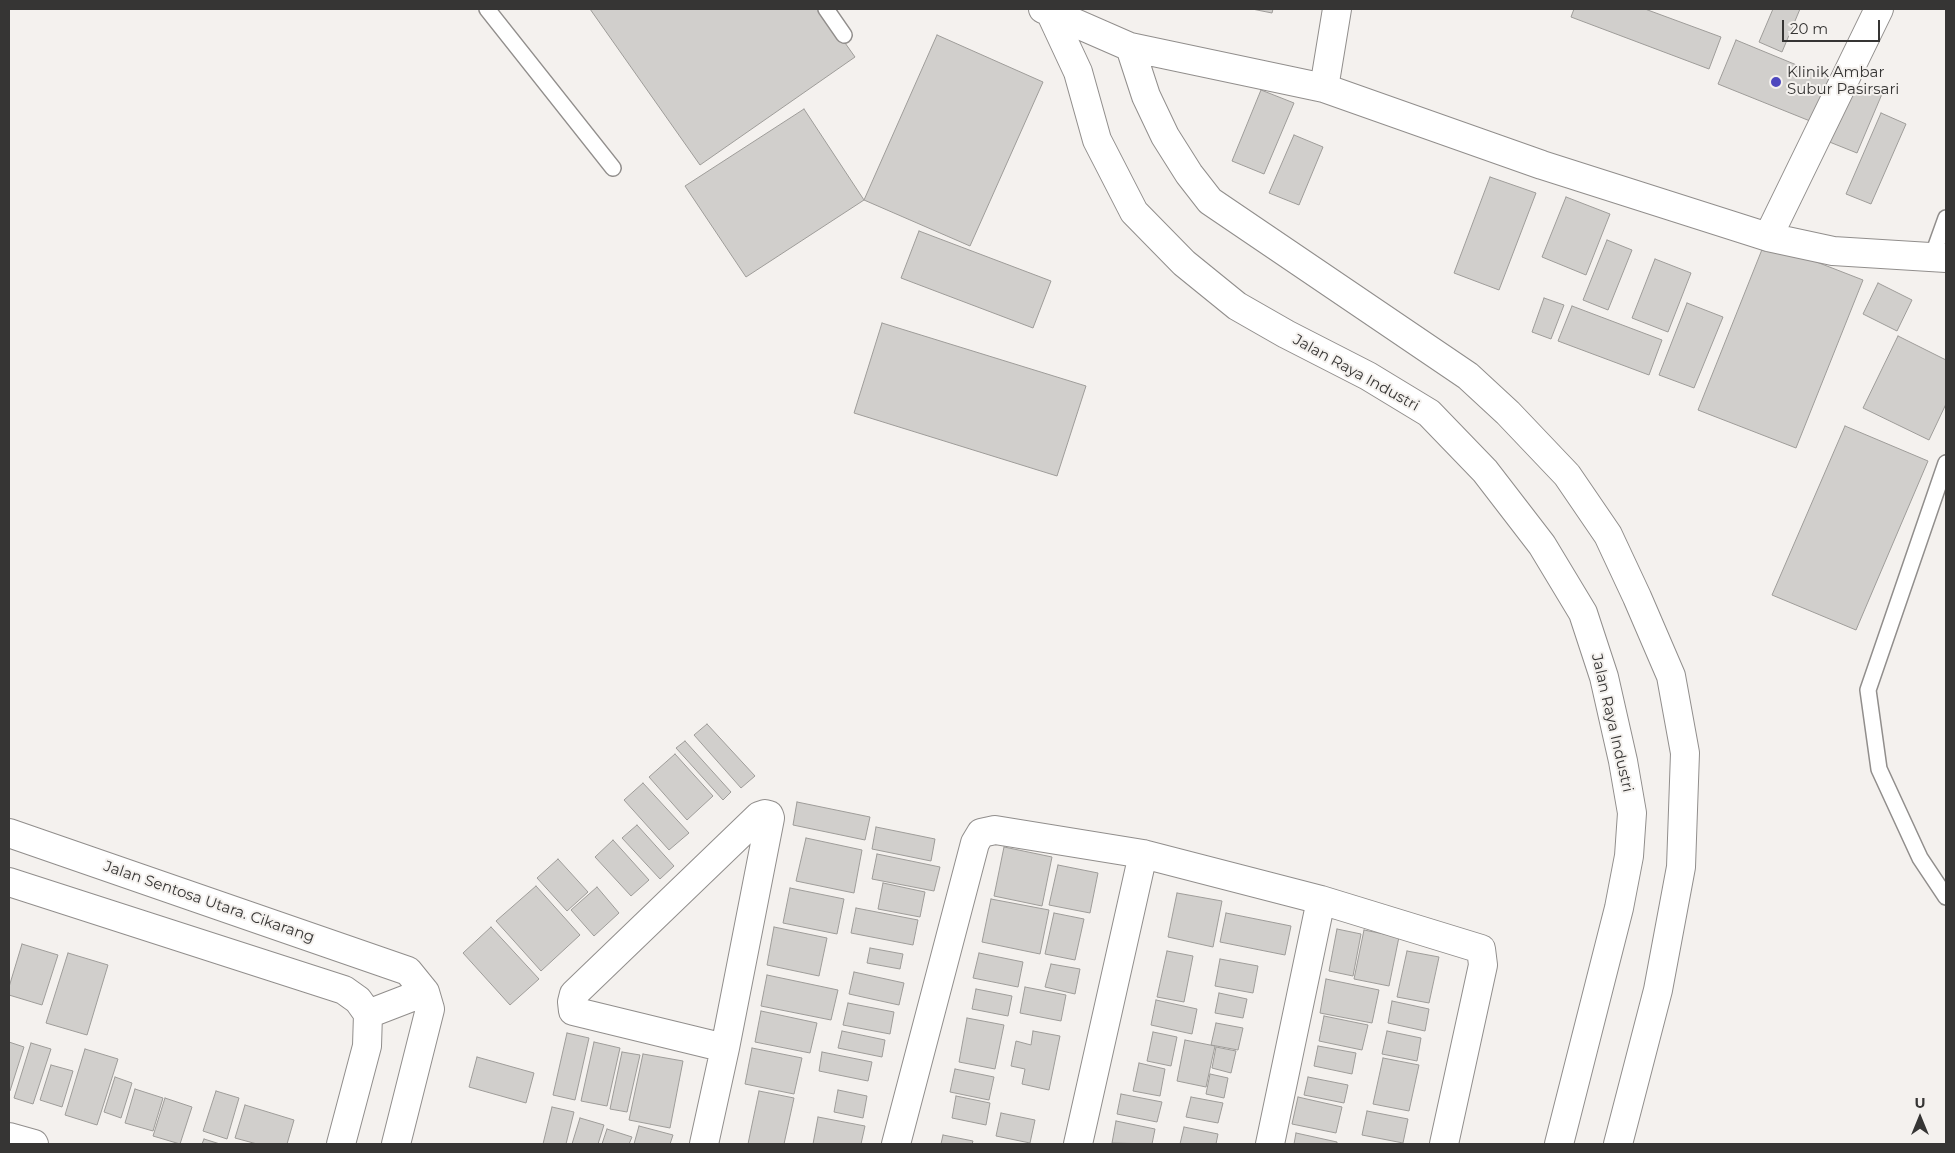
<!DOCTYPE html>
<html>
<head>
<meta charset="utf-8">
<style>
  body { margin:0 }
  #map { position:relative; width:1955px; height:1153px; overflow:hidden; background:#f4f1ee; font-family:Montserrat,sans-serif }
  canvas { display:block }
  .frame { position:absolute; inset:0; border:10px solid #363534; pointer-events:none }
  .north { position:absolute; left:1895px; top:1093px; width:50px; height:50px; -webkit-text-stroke:4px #f4f1ee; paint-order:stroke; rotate:0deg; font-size:14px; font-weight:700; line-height:20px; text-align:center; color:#363534 }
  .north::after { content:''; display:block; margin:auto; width:18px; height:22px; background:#363534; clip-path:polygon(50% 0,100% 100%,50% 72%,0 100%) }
  .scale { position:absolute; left:1782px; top:20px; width:98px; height:22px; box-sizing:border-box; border:2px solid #363534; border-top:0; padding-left:6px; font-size:15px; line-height:18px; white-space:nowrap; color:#363534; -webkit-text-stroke:4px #f4f1ee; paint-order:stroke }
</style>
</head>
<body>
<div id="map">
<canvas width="1955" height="1153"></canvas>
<div class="frame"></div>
<div class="north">U</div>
<div class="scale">20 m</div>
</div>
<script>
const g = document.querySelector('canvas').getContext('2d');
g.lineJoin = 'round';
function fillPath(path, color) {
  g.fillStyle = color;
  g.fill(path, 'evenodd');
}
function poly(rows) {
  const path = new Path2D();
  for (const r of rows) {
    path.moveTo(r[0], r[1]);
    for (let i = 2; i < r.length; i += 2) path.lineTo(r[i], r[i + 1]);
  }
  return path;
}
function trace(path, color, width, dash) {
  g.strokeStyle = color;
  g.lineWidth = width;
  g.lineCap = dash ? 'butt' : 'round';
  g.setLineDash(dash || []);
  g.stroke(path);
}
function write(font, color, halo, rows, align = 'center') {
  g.font = font + ' Montserrat,sans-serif';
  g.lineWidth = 4;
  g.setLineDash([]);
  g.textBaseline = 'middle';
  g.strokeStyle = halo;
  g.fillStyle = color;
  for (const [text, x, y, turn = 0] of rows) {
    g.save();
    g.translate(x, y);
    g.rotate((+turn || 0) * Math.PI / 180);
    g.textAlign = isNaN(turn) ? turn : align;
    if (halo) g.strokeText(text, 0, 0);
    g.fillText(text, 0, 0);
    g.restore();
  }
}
const building = poly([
  [590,9,821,9,855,57,700,165,590,9],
  [1252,9,1273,9,1272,13,1252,9],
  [1574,9,1645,9,1721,37,1709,69,1571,17,1574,9],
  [1773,9,1800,9,1782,52,1759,42,1773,9],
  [937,35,1043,82,970,246,864,200,937,35],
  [1736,40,1833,80,1815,123,1718,84,1736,40],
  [1852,82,1882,94,1857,153,1827,141,1852,82],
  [1261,90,1294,103,1264,174,1232,161,1261,90],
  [804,109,864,200,746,277,685,186,804,109],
  [1881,113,1906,124,1871,204,1846,194,1881,113],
  [1294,135,1323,147,1299,205,1269,193,1294,135],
  [1490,177,1536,193,1499,290,1454,273,1490,177],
  [1566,197,1610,214,1586,275,1542,257,1566,197],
  [919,231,1051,281,1033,328,901,278,919,231],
  [1607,240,1632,250,1608,310,1583,300,1607,240],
  [1765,242,1863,280,1796,448,1698,410,1765,242],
  [1655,259,1691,273,1668,332,1632,318,1655,259],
  [1878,283,1912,300,1897,331,1863,314,1878,283],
  [1544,298,1564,305,1551,339,1532,332,1544,298],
  [1687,303,1723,317,1694,388,1659,375,1687,303],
  [1572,306,1662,340,1649,375,1558,341,1572,306],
  [882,323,1086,386,1057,476,854,413,882,323],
  [1898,336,1946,360,1946,404,1929,440,1863,408,1898,336],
  [1845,426,1928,461,1856,630,1772,595,1845,426],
  [707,724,755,776,741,788,694,735,707,724],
  [685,741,731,792,723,800,676,748,685,741],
  [675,754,713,796,687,820,649,777,675,754],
  [643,783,689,833,669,850,624,800,643,783],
  [797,802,870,817,865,840,793,825,797,802],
  [637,825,674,866,660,879,622,838,637,825],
  [876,827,935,839,931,861,872,849,876,827],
  [806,838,862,850,854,893,796,881,806,838],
  [613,840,649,880,631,896,595,857,613,840],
  [1004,847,1052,857,1042,906,994,896,1004,847],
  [877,854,940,867,934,891,872,879,877,854],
  [558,859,588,892,567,911,537,878,558,859],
  [1058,865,1098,873,1090,913,1049,905,1058,865],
  [883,883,925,892,920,917,878,909,883,883],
  [536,886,580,935,541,971,496,921,536,886],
  [597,887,619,913,594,936,571,910,597,887],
  [790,888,844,899,837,934,783,923,790,888],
  [1177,893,1222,901,1213,947,1168,937,1177,893],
  [991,899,1049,910,1040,954,982,942,991,899],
  [856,908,918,920,913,945,851,933,856,908],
  [1054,913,1084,919,1075,960,1045,954,1054,913],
  [1226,913,1291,926,1285,955,1220,942,1226,913],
  [491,927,539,979,510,1005,463,953,491,927],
  [774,927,827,938,819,976,767,965,774,927],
  [1337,929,1361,934,1353,976,1329,971,1337,929],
  [1364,930,1399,937,1389,986,1354,979,1364,930],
  [22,944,58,955,42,1005,9,995,9,987,22,944],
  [870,948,903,954,900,969,867,963,870,948],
  [1167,951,1193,956,1184,1002,1157,997,1167,951],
  [1407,951,1439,957,1429,1003,1397,997,1407,951],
  [68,953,108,965,87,1035,46,1023,68,953],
  [979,953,1023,962,1018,987,973,978,979,953],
  [1220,959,1258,966,1253,993,1215,986,1220,959],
  [1051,964,1080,969,1075,994,1045,987,1051,964],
  [854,972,904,983,899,1005,849,994,854,972],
  [767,975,838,990,831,1020,761,1006,767,975],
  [1326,979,1379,990,1372,1023,1320,1013,1326,979],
  [1025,987,1066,995,1061,1021,1020,1013,1025,987],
  [976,989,1012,996,1008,1016,972,1009,976,989],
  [1219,993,1247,999,1243,1018,1215,1013,1219,993],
  [1156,1000,1197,1009,1192,1034,1151,1025,1156,1000],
  [1392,1001,1429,1009,1425,1031,1388,1023,1392,1001],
  [848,1003,894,1012,890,1034,843,1025,848,1003],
  [761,1011,817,1023,810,1053,755,1042,761,1011],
  [1324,1016,1368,1025,1362,1050,1319,1041,1324,1016],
  [967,1018,1004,1025,995,1069,959,1062,967,1018],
  [1216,1023,1243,1028,1238,1050,1211,1045,1216,1023],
  [842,1031,885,1040,882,1057,838,1048,842,1031],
  [1033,1031,1060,1036,1049,1090,1022,1084,1025,1069,1011,1066,1016,1041,1031,1045,1033,1031],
  [1387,1031,1421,1038,1417,1061,1382,1054,1387,1031],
  [1153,1032,1177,1037,1171,1066,1147,1061,1153,1032],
  [567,1033,589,1038,575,1100,553,1095,567,1033],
  [1185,1040,1215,1046,1206,1087,1177,1081,1185,1040],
  [9,1042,24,1047,10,1091,9,1091,9,1042],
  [594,1042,620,1048,607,1106,581,1101,594,1042],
  [31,1043,51,1049,33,1104,14,1098,31,1043],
  [1318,1046,1356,1053,1352,1074,1314,1066,1318,1046],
  [1216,1047,1236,1051,1231,1073,1212,1068,1216,1047],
  [752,1048,802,1058,794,1094,745,1084,752,1048],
  [85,1049,118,1059,97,1125,65,1115,85,1049],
  [622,1052,640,1055,627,1112,610,1109,622,1052],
  [822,1052,872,1062,868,1081,819,1071,822,1052],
  [643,1054,683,1061,670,1128,629,1120,643,1054],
  [477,1057,534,1073,526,1103,469,1087,477,1057],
  [1383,1058,1419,1065,1409,1111,1373,1104,1383,1058],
  [1139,1063,1165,1069,1160,1096,1133,1091,1139,1063],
  [51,1065,73,1071,62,1107,40,1100,51,1065],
  [955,1069,994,1077,989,1100,950,1092,955,1069],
  [1210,1074,1228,1078,1224,1098,1206,1094,1210,1074],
  [115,1077,132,1083,121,1118,104,1112,115,1077],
  [1308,1077,1348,1085,1344,1103,1304,1095,1308,1077],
  [135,1089,163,1098,153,1131,125,1123,135,1089],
  [838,1090,867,1096,863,1118,834,1112,838,1090],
  [216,1091,239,1098,227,1139,203,1131,216,1091],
  [759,1091,794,1098,784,1144,748,1144,759,1091],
  [1121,1094,1162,1102,1157,1122,1117,1114,1121,1094],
  [956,1096,990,1103,986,1125,952,1118,956,1096],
  [1191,1097,1223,1103,1218,1123,1186,1117,1191,1097],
  [1298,1097,1342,1107,1336,1133,1292,1124,1298,1097],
  [165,1098,192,1107,180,1144,153,1136,165,1098],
  [245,1105,294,1120,287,1144,257,1144,235,1138,245,1105],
  [552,1107,574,1112,566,1144,543,1144,552,1107],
  [1367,1111,1408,1119,1403,1143,1362,1135,1367,1111],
  [1001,1113,1035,1120,1030,1143,996,1136,1001,1113],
  [818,1117,865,1126,861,1144,813,1144,818,1117],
  [580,1118,604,1125,598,1144,572,1144,580,1118],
  [1116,1121,1155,1129,1152,1144,1112,1143,1116,1121],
  [639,1126,673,1135,670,1144,634,1144,639,1126],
  [1184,1127,1218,1134,1216,1144,1180,1144,1184,1127],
  [607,1129,632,1137,629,1144,602,1144,607,1129],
  [1296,1133,1337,1142,1337,1144,1294,1144,1296,1133],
  [943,1135,973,1141,972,1144,941,1144,943,1135],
  [204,1139,220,1144,202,1144,204,1139]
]);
fillPath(building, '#d1cfcc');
trace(building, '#9e9c99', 1);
const lane = poly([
  [487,9,613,168],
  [826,9,844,35],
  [1932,257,1946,218],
  [1946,463,1868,690,1879,769,1920,858,1946,897]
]);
const street = poly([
  [1043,9,1130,47,1324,88,1542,165,1768,237,1833,251,1946,258],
  [1051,14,1078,72,1097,140,1134,212,1184,263,1237,306,1286,334,1368,376,1429,413,1485,471,1542,545,1583,613,1604,677,1623,761,1632,813,1629,856,1619,908,1559,1144],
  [1130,47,1146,96,1165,136,1189,174,1210,201,1468,376,1508,413,1567,475,1608,535,1637,597,1671,676,1685,753,1681,867,1658,990,1618,1144],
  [1324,88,1337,9],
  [1768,237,1879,9],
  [9,833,408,971,425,992,430,1009,396,1144],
  [9,882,344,990,358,1000,368,1014,367,1046,341,1144],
  [368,1014,425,992],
  [9,1137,34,1144],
  [704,1144,725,1048,770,818,769,815,765,814,759,816,574,994,572,1002,573,1011,725,1048],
  [896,1144,975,843,981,833,995,830,1143,854,1321,900,1481,949,1483,965,1444,1144],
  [1078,1144,1143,854],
  [1270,1144,1321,900]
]);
trace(lane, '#918e8c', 18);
trace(street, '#918e8c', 30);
trace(lane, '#fff', 15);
trace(street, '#fff', 28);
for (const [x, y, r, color] of [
  [1776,82,6,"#4d47be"]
]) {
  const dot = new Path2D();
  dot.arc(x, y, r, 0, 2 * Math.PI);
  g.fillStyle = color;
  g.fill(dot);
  trace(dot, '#f4f1ee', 2);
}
write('15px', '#363534', '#f4f1ee', [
  ["Klinik Ambar",1787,73],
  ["Subur Pasirsari",1787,90]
], 'left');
write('15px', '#363534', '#f4f1ee', [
  ["Jalan Raya Industri",1356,373,29],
  ["Jalan Raya Industri",1612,723,77],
  ["Jalan Sentosa Utara. Cikarang",209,902,19]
]);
</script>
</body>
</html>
